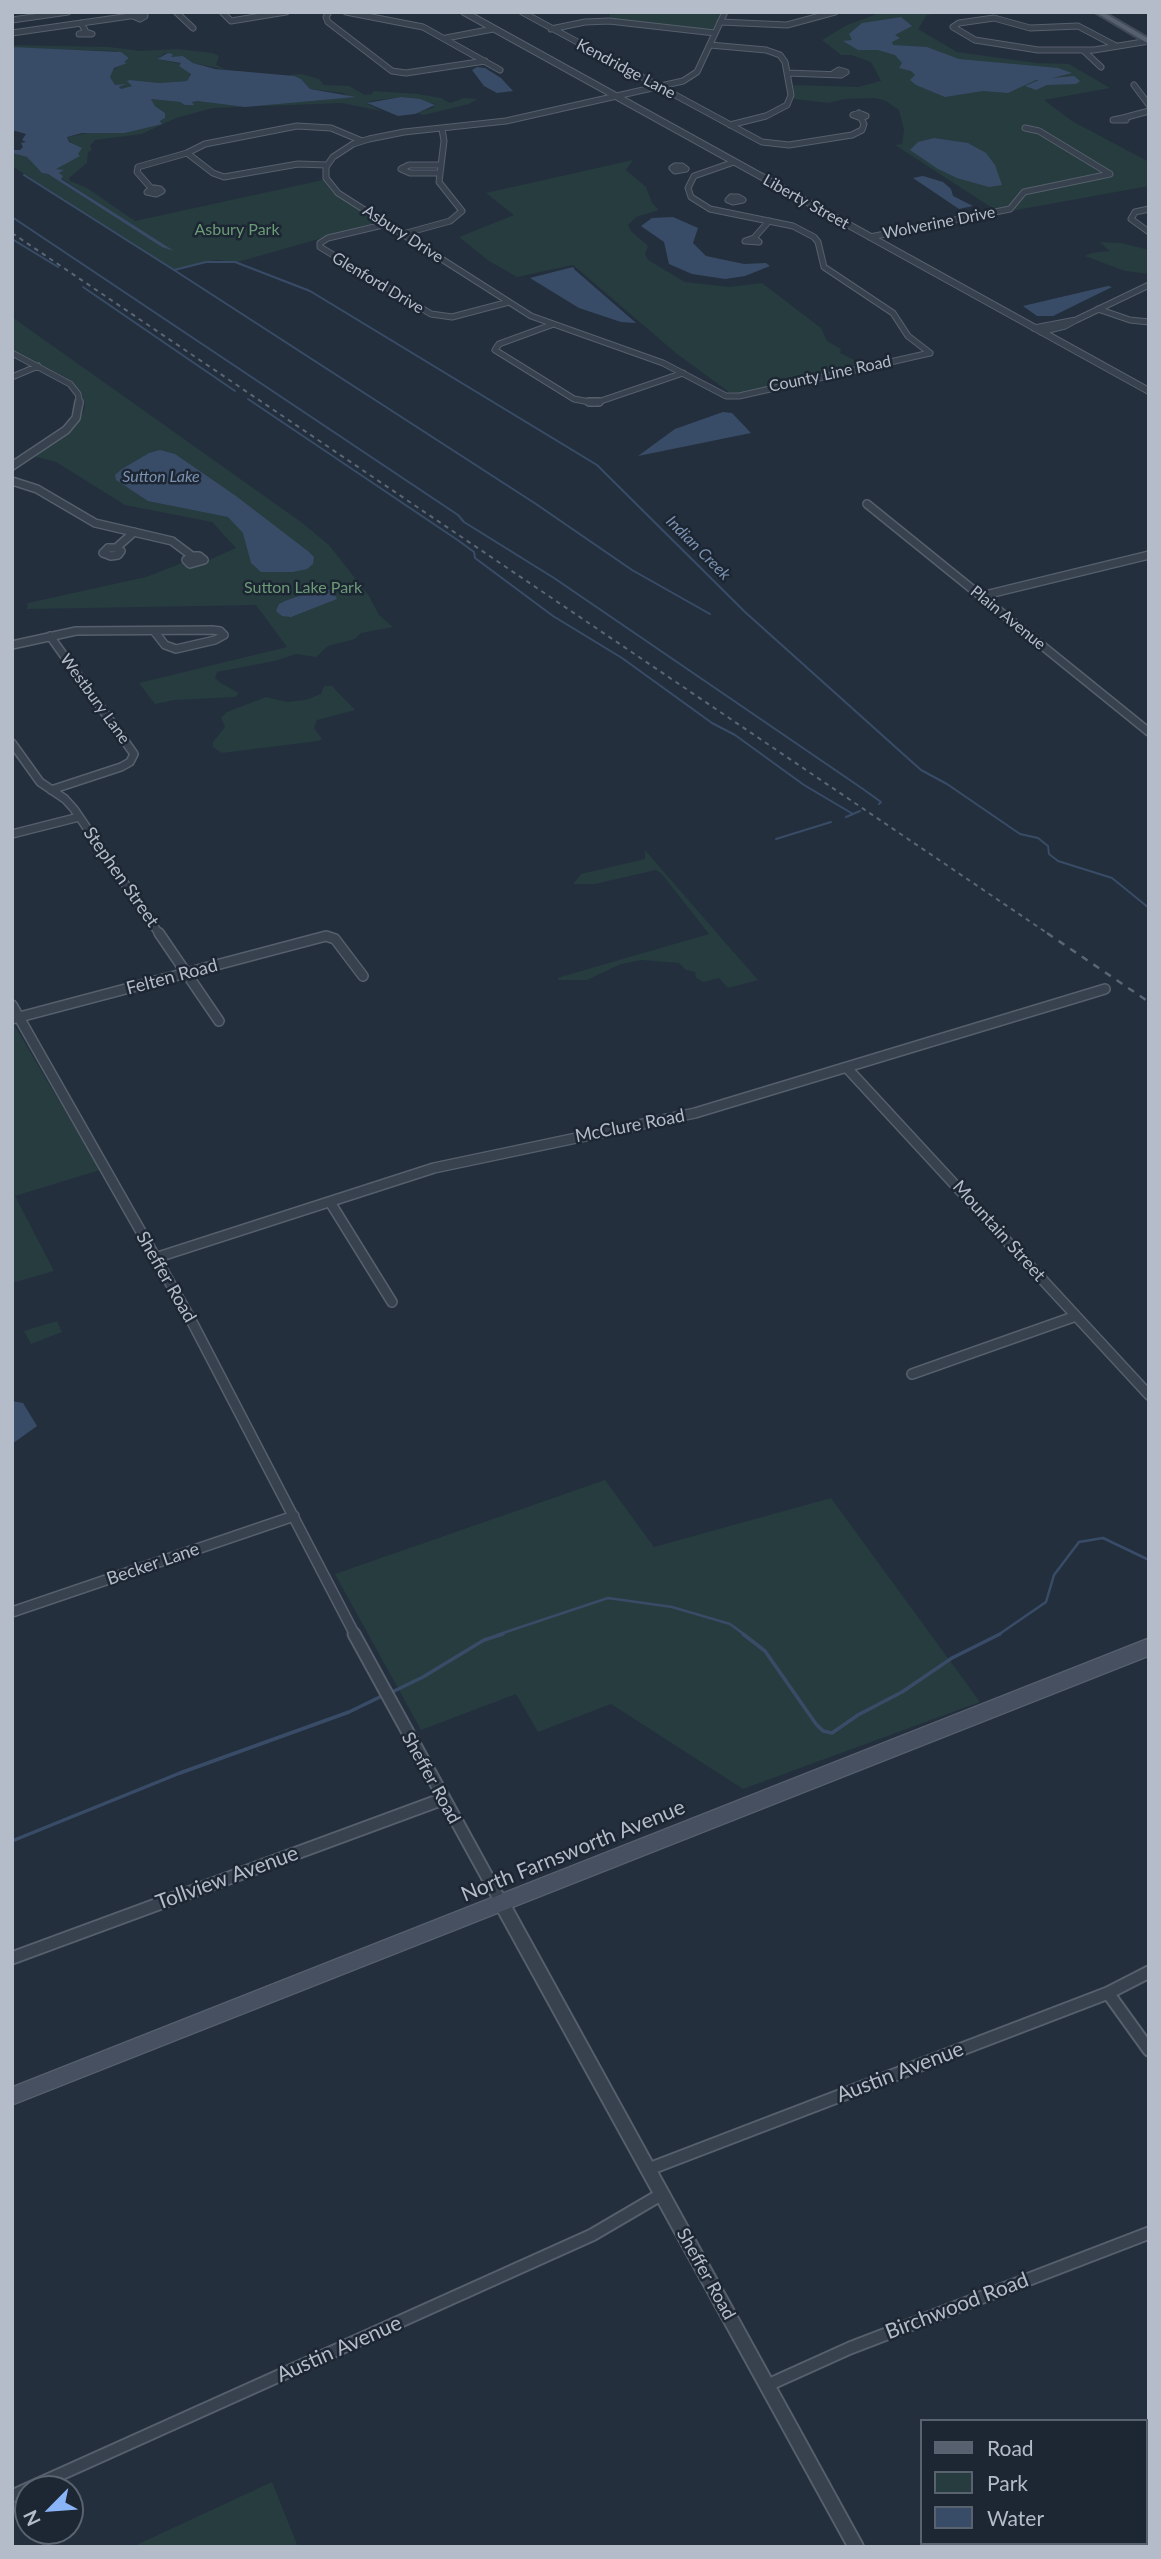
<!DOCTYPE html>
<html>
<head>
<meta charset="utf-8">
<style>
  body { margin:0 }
  #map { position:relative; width:1161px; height:2559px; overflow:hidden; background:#242f3e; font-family:Lato,sans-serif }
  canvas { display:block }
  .frame { position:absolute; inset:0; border:14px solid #b4bcc9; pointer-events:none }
  .legend { position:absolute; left:920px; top:2419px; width:228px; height:126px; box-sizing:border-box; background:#1d2633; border:2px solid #59626f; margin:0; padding:9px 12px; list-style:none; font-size:21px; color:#b4bcc9 }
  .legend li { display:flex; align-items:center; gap:14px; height:35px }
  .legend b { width:35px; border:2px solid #59626f }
  .north { position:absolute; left:14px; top:2475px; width:70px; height:70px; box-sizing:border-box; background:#1d2633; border:2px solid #59626f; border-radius:50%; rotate:245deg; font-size:19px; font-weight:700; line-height:28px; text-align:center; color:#b4bcc9 }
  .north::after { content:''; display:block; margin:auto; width:24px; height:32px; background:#8ab4f8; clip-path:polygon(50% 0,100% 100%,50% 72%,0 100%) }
</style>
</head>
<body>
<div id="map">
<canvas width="1161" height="2559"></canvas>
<div class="frame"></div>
<ul class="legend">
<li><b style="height:9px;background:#56606e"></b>Road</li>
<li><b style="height:19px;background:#263c3f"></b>Park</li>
<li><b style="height:19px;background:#394c67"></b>Water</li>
</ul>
<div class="north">N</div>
</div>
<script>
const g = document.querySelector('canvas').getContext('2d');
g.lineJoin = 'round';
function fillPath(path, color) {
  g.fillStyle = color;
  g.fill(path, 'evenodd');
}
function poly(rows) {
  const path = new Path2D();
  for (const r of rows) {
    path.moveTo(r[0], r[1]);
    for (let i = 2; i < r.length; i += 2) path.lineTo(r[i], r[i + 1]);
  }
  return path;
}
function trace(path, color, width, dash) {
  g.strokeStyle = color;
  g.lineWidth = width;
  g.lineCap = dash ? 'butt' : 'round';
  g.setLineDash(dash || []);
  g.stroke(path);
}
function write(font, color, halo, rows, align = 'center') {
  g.font = font + ' Lato,sans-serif';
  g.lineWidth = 5;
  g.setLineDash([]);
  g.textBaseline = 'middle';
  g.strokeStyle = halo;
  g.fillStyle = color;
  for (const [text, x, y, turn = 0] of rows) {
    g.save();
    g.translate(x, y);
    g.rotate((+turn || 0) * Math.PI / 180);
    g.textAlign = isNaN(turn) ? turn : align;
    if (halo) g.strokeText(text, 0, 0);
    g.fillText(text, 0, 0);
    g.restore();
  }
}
fillPath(poly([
  [610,12,721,12,714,28,708,30,610,19],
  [882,12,949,12,927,15,918,29,957,52,1036,63,1069,64,1110,88,1044,100,1072,121,1149,162,1149,186,1000,213,895,145,902,144,904,130,899,110,886,101,875,98,845,99,828,103,794,99,793,85,858,87,881,81,871,62,851,55,841,55,822,40,847,25],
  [12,45,109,47,141,51,177,49,213,53,219,56,216,65,227,70,193,63,183,56,176,58,170,57,172,54,165,53,157,59,182,64,179,65,191,73,187,81,159,83,130,80,132,86,121,89,119,87,125,86,115,85,110,78,110,73,129,58,116,51,19,48,12,47],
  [301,74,319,79,324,85,349,86,365,95,372,94,373,91,418,94,441,98,450,103,464,98,478,99,469,104,424,115,415,113,433,108,435,104,401,97,371,101,367,104,382,111,342,103,213,108,176,118,142,134,95,140,90,146,92,150,88,152,87,163,69,178,70,181,87,188,135,221,323,180,332,192,378,222,238,262,216,260,172,270,12,166,12,153,28,157,42,173,48,174,92,202,127,222,61,178,59,173,63,170,56,169,78,153,67,137,88,133,125,133,162,123,160,121,165,118,165,113,155,106,151,99,180,102,185,105,194,105,192,101,197,101,245,107,343,97,351,98,343,93,310,89,301,79,288,75],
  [633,160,626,170,646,187,652,203,659,210,636,217,628,225,631,231,648,246,645,254,648,260,685,282,729,287,762,283,821,328,827,341,841,349,840,353,862,364,733,395,677,354,573,265,517,277,489,261,459,237,514,215,486,193],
  [1099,242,1121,243,1149,250,1149,274,1125,271,1085,256,1091,253,1110,251],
  [12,317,301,522,329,545,369,596,379,615,393,627,361,633,355,639,328,646,316,657,296,654,275,661,217,672,215,678,219,682,239,693,235,697,174,700,155,704,139,683,287,647,256,605,27,609,28,603,146,577,182,563,188,567,200,566,209,560,236,548,212,522,125,505,56,462,33,456,73,428,83,413,85,405,81,392,67,378,12,350],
  [324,686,332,686,355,710,317,720,314,728,322,739,318,741,222,753,213,747,213,742,225,727,221,718,227,712,266,697,287,702,305,700,321,694],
  [645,850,716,932,758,980,728,988,719,978,703,982,696,978,695,972,686,970,679,963,641,960,621,964,587,980,559,980,557,978,709,934,661,873,656,870,595,884,573,884,581,874,645,859],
  [13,1023,100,1170,15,1196,54,1271,12,1283],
  [57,1321,62,1332,31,1344,24,1331],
  [605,1480,654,1547,831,1498,980,1702,743,1789,611,1704,538,1732,516,1694,421,1730,335,1574],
  [272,2482,298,2547,131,2547,132,2547]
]), '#263c3f');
fillPath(poly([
  [901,17,912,26,895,35,900,38,892,42,893,45,927,47,959,59,1058,68,1072,73,1052,78,1074,76,1080,81,1076,84,1047,85,1036,90,1025,86,1039,80,1036,80,1008,93,983,91,945,97,916,85,910,80,915,75,911,71,899,68,902,63,895,55,878,50,858,50,843,41,852,40,849,34,862,23],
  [12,47,121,52,129,58,124,62,127,63,114,68,110,77,115,85,126,84,119,87,121,89,132,86,127,81,130,80,159,83,187,81,191,74,179,66,181,63,157,59,168,53,173,54,171,57,183,56,193,63,215,69,294,76,301,79,310,89,356,97,245,107,197,101,192,102,194,105,185,105,180,102,151,99,155,106,165,113,165,118,160,121,162,124,125,133,82,133,67,137,69,142,82,148,78,154,80,156,56,169,64,170,59,173,63,176,61,179,174,251,162,247,48,174,42,173,27,157,12,153,12,150,20,150,23,147,21,143,26,142,22,140,26,134,12,130],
  [477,67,485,68,501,78,513,91,497,93,484,86,472,70],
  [401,97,420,99,435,105,415,114,398,116,367,103],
  [934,138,968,143,986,153,995,165,1002,185,989,187,957,178,938,169,910,150,918,142],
  [923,176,943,182,951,189,953,196,973,206,959,209,913,178],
  [673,217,698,228,693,243,706,256,744,264,766,263,770,266,745,276,725,279,692,274,669,264,664,242,641,226,652,218],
  [573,267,575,270,636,323,621,322,579,308,530,278],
  [1108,286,1112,287,1053,316,1037,316,1023,306],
  [723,412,732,413,751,433,638,456,675,429],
  [160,450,175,454,236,496,309,552,314,557,313,564,307,569,293,572,261,572,251,563,243,533,228,517,148,501,116,480,115,475,122,469,149,453],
  [321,588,332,590,337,599,291,617,282,616,276,611,279,604,285,601],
  [12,1401,23,1403,37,1426,12,1444]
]), '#394c67');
trace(poly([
  [24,175,174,270],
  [12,217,458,515,464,522,554,578,863,789,881,802,879,804],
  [12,239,58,267],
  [83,287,235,391],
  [248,399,459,541,474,552,475,558,553,616,622,658,712,723,735,735,804,785,853,814],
  [710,614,632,570,536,504,174,270,206,262,235,262,310,291,597,465,745,612,921,770,947,784,1020,834,1038,838,1048,846,1049,854,1058,861,1112,878,1149,908],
  [846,817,860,811],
  [776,839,831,822]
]), '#394c67', 2);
trace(poly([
  [497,1635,608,1598,672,1607,730,1624,745,1635],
  [998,1635,1046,1602,1054,1575,1079,1542,1103,1538,1149,1560]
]), '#394c67', 2.5);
trace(poly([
  [743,1634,765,1651,816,1724,823,1731,832,1733,858,1715,902,1692,952,1658,1000,1634],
  [390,1693,423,1677,484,1640,503,1634],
  [12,1841,180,1773,349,1712,384,1695]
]), '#394c67', 3.5);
const minorFar3 = poly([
  [176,12,193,28],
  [222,12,231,21,286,12],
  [329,12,326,17,328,22,392,71,406,73,485,61],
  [346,12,423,27,500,70],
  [522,12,762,142,789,145,852,135,862,130,864,124,861,118],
  [725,12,697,72,683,81,506,121,404,132,369,139,353,144,333,157,326,167,326,178,338,193,531,316,663,363,726,396,739,396,930,353],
  [12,20,68,12],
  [720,22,787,25,835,12],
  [81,23,86,32],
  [551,29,585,22,609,21,715,33],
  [86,32,92,34,79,34,86,32],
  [12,33,137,15,145,16,140,19,133,16],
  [446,38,493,29],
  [710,45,766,50,780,55,785,62,791,95,787,105,766,116,730,125],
  [1116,46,1078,26,1030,28,994,18,959,23,953,27,975,40,1038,50,1094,50,1149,41],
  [1084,51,1101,67],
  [787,73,841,75,846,72,839,70,834,73],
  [1134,85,1149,105],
  [859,113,866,116,861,118,853,115,859,113],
  [1123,118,1126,120,1113,120,1123,118],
  [1123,118,1149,111],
  [734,162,694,176,688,188,691,197,710,209,793,226,814,237,818,242,824,267,893,313,908,336,930,353],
  [327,165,298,164,224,177,213,173,187,153,205,144,297,126,331,128,362,141],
  [675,166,682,166,686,169,675,171,672,168,675,166],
  [439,173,410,173,401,169,409,165,440,165],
  [151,188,137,172,138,167,187,153],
  [154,188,160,189,162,191,156,194,147,192,154,188],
  [731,197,738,197,743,200,733,202,728,200,731,197],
  [1149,209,1135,212,1131,219,1149,232],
  [387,224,328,238,320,243,320,247,431,314,452,317,509,302],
  [403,234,450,221,462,211,439,182,444,141,442,129],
  [870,237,1010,209,1024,192,1110,174,1039,131,1025,128],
  [754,238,759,242,745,241,754,238],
  [754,238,769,221],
  [1098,309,1130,320,1149,322],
  [1076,320,1149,285],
  [551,325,499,344,495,350,574,399,595,403,683,373],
  [1034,328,1076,320,1065,326,1041,332],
  [12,353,70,384,78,394,80,404],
  [12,377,38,366]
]);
const minorFar2 = poly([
  [589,402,599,402],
  [12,466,66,430,76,418,79,402],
  [12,481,37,489,95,523,172,541,192,556],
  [867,504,1149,732],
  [108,548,116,548,121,551,118,555,111,556,103,553,108,548],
  [116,548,134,532],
  [192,556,199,556,204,560,190,564,186,560,192,556],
  [981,596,1149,555],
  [50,636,134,754,130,762,121,767,51,790],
  [12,645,76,631,212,630,220,631,224,635,215,640,176,649,165,645,154,631],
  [12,743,40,782,65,799,74,809,160,935],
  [12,834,79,817]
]);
const minorFar1 = poly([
  [159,933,219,1021],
  [12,1005,190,1318,355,1635],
  [12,1019,326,936,335,939,363,976],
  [847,1068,1149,1395],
  [330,1202,392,1302],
  [155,1258,434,1168,695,1113,1105,989],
  [912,1374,1076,1316],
  [12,1612,294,1516]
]);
const minor = poly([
  [354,1634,501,1902],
  [12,1958,443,1799],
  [1108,1993,1149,2050],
  [649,2169,1108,1993,1149,1972],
  [768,2385,850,2348,1149,2233],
  [1145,2493,1149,2491],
  [12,2496,592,2235,662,2194],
  [1013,2547,1021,2543]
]);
const tertiaryFar1 = poly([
  [464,12,1149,391]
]);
const tertiary = poly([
  [501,1902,856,2547]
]);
const secondary = poly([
  [12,2096,1149,1647]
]);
const primary = poly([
  [1095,12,1103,12,1149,39,1149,44,1095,12]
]);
trace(minorFar3, '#565f6c', 7);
trace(minorFar2, '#565f6c', 10);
trace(minorFar1, '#565f6c', 12);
trace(minor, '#565f6c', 15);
trace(tertiaryFar1, '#565f6c', 8);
trace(tertiary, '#565f6c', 18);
trace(secondary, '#565f6c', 19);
trace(primary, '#414a57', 4);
trace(minorFar3, '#38414e', 5);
trace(minorFar2, '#38414e', 7);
trace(minorFar1, '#38414e', 9);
trace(minor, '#38414e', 11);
trace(tertiaryFar1, '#38414e', 6);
trace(tertiary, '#38414e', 14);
trace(secondary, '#465061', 16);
fillPath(primary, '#56606e');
trace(poly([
  [12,233,1050,935]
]), '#5a6575', 2, [4.5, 4.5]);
trace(poly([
  [1047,933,1149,1002]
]), '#5a6575', 2.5, [7, 7]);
write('16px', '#b4bcc9', '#1d2633', [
  ["Kendridge Lane",626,69,28],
  ["Liberty Street",806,202,29],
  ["Wolverine Drive",939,223,-11],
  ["Asbury Drive",403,234,33],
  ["Glenford Drive",378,283,31],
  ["County Line Road",830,374,-12],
  ["Plain Avenue",1008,618,39],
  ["Westbury Lane",95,699,54]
]);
write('16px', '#6b9a76', '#1d2633', [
  ["Asbury Park",237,230],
  ["Sutton Lake Park",303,588]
]);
write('italic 16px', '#7c92b1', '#1d2633', [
  ["Sutton Lake",161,477],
  ["Indian Creek",698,548,45]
]);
write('18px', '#b4bcc9', '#1d2633', [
  ["Stephen Street",121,877,55],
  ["Felten Road",172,977,-15],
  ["McClure Road",630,1126,-11],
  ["Mountain Street",999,1231,48],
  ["Sheffer Road",166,1277,60],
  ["Becker Lane",153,1564,-19],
  ["Sheffer Road",431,1778,61],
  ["Sheffer Road",706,2274,61]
]);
write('21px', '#b4bcc9', '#1d2633', [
  ["North Farnsworth Avenue",573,1851,-22],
  ["Tollview Avenue",227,1878,-20],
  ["Austin Avenue",900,2072,-21],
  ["Birchwood Road",957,2306,-21],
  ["Austin Avenue",339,2349,-24]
]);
</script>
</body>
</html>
